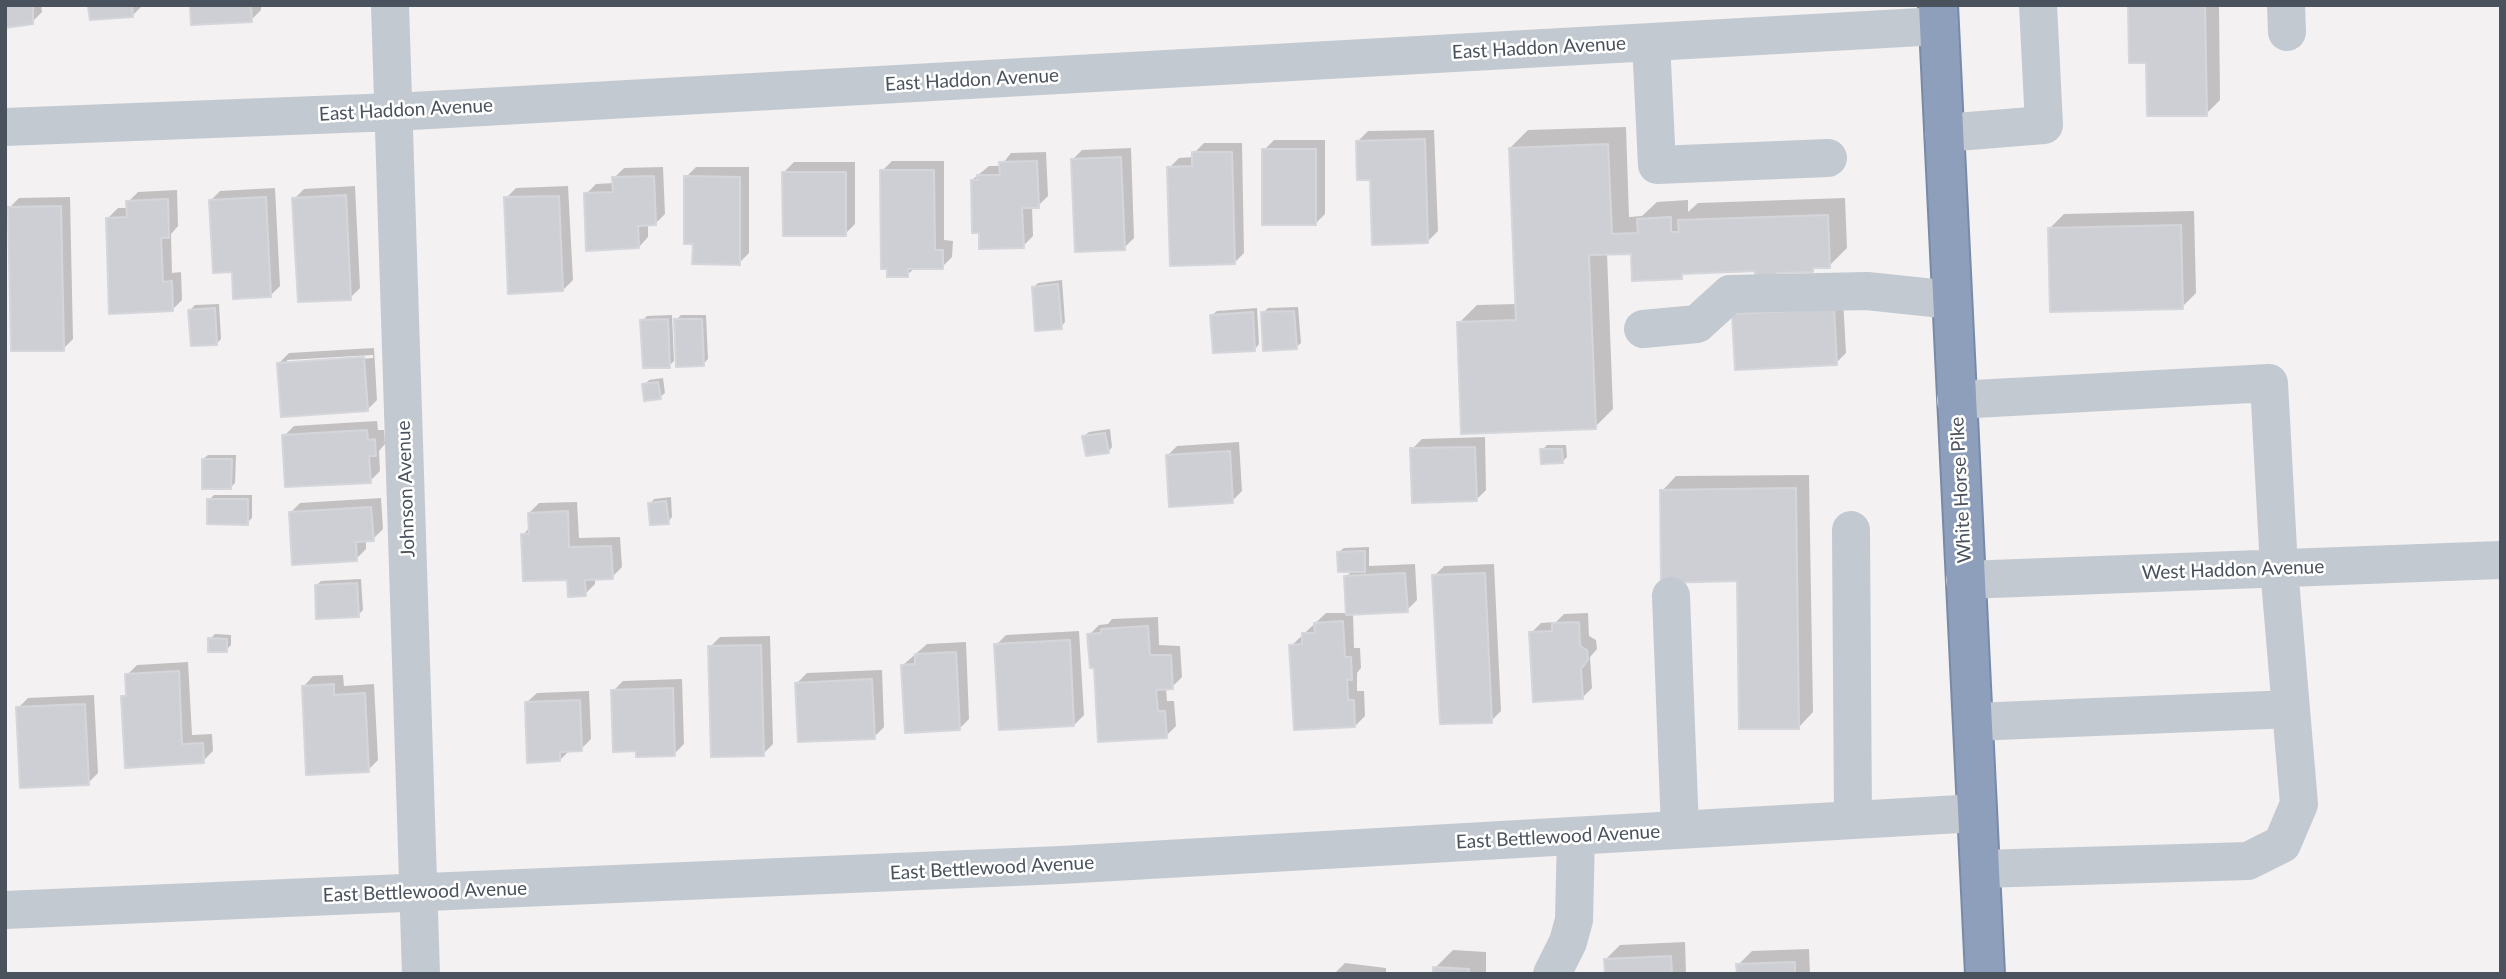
<!DOCTYPE html>
<html>
<head>
<meta charset="utf-8">
<style>
  body { margin:0 }
  #map { position:relative; width:2506px; height:979px; overflow:hidden; background:#f3f1f1; font-family:Lato,sans-serif }
  canvas { display:block }
  .frame { position:absolute; inset:0; border:7px solid #4a525d; pointer-events:none }
</style>
</head>
<body>
<div id="map">
<canvas width="2506" height="979"></canvas>
<div class="frame"></div>
</div>
<script>
const g = document.querySelector('canvas').getContext('2d');
g.lineJoin = 'round';
function fillPath(path, color) {
  g.fillStyle = color;
  g.fill(path, 'evenodd');
}
function poly(rows) {
  const path = new Path2D();
  for (const r of rows) {
    path.moveTo(r[0], r[1]);
    for (let i = 2; i < r.length; i += 2) path.lineTo(r[i], r[i + 1]);
  }
  return path;
}
function trace(path, color, width, dash) {
  g.strokeStyle = color;
  g.lineWidth = width;
  g.lineCap = dash ? 'butt' : 'round';
  g.setLineDash(dash || []);
  g.stroke(path);
}
function write(font, color, halo, rows, align = 'center') {
  g.font = font + ' Lato,sans-serif';
  g.lineWidth = 5;
  g.setLineDash([]);
  g.textBaseline = 'middle';
  g.strokeStyle = halo;
  g.fillStyle = color;
  for (const [text, x, y, turn = 0] of rows) {
    g.save();
    g.translate(x, y);
    g.rotate((+turn || 0) * Math.PI / 180);
    g.textAlign = isNaN(turn) ? turn : align;
    if (halo) g.strokeText(text, 0, 0);
    g.fillText(text, 0, 0);
    g.restore();
  }
}
fillPath(poly([
  [5,5,41,5,42,12,32,22],
  [90,5,142,5,142,6,132,16],
  [191,5,261,5,261,10,251,20],
  [2130,5,2219,5,2220,100,2206,114,2148,61],
  [1626,127,1629,217,1642,216,1657,202,1688,200,1688,212,1698,203,1845,198,1847,248,1829,266,1817,266,1813,270,1780,271,1775,276,1757,270,1687,272,1681,277,1633,252,1607,253,1613,409,1595,427,1459,323,1477,305,1517,304,1510,148,1528,130],
  [1434,130,1438,231,1428,241,1372,178,1358,141,1368,131],
  [1274,140,1325,140,1325,214,1315,224,1264,150],
  [1204,143,1242,143,1244,253,1234,263,1169,168,1179,158,1194,157,1194,153],
  [1131,148,1134,238,1124,248,1072,160,1082,150],
  [1046,152,1048,196,1038,206,1032,206,1033,236,1023,246,972,180,989,166,1001,166,1011,153],
  [892,161,944,161,944,240,953,241,952,257,942,267,916,267,907,275,882,171],
  [794,162,855,162,855,224,845,234,784,172],
  [663,167,665,214,655,224,648,224,648,237,639,247,586,194,596,184,614,183,614,178,624,168],
  [696,167,749,167,749,253,739,263,695,242,686,177],
  [355,186,360,288,350,298,294,199,304,189],
  [568,186,573,280,563,290,506,198,516,188],
  [275,188,280,286,270,296,234,270,210,201,220,191],
  [177,190,178,226,171,234,172,273,181,272,182,300,172,310,108,218,118,208,128,208,128,202,138,192],
  [70,197,73,339,63,349,9,208,19,198],
  [2194,211,2196,293,2182,307,2050,228,2064,214],
  [1062,280,1065,322,1061,327,1033,288,1038,283],
  [1843,299,1846,353,1836,363,1734,315,1744,305],
  [219,304,221,339,217,343,190,310,195,305],
  [1298,307,1301,343,1296,347,1263,313,1268,308],
  [1257,308,1259,344,1255,349,1212,315,1217,311],
  [672,315,674,361,669,366,642,321,647,316],
  [681,315,706,315,708,359,703,364,676,320],
  [374,348,377,400,367,410,279,363,289,353],
  [373,355,373,358,287,364,287,360],
  [663,378,665,393,660,397,644,385,649,380],
  [377,421,378,430,384,430,385,444,379,451,380,471,370,481,284,436,294,426],
  [1110,429,1112,447,1108,452,1084,436,1089,432],
  [1485,437,1486,490,1476,500,1412,449,1422,439],
  [1239,442,1242,491,1232,501,1167,456,1177,446],
  [1547,445,1566,445,1567,457,1563,461,1542,450],
  [208,455,236,455,235,483,231,487,203,459],
  [1809,475,1813,712,1799,727,1739,579,1662,491,1676,476],
  [214,495,252,495,252,518,247,523,209,500],
  [671,497,672,517,668,522,650,504,654,499],
  [381,498,383,529,373,539,366,540,366,549,356,559,290,513,300,503],
  [577,502,579,538,620,537,622,567,612,577,595,578,595,584,585,594,523,535,530,527,529,513,539,503],
  [1369,547,1369,566,1415,564,1417,600,1407,610,1353,613,1354,648,1360,648,1361,668,1357,673,1357,691,1364,691,1365,716,1355,726,1291,646,1326,613,1347,613,1346,577,1352,571,1339,552,1344,548],
  [1494,564,1501,711,1491,721,1434,576,1444,566],
  [361,579,363,610,358,615,317,585,321,581],
  [1588,613,1589,636,1596,640,1597,649,1590,657,1592,688,1582,698,1531,633,1541,623,1556,622,1564,614],
  [1158,617,1159,645,1180,646,1182,677,1172,687,1166,688,1167,701,1174,701,1176,726,1166,736,1095,666,1089,635,1099,625,1108,624,1112,619],
  [1079,631,1084,715,1074,725,996,645,1006,635],
  [215,634,231,635,231,645,226,650,210,639],
  [770,636,773,744,763,754,710,647,720,637],
  [966,642,969,719,959,729,903,665,927,644],
  [188,662,192,735,212,734,213,751,203,761,127,767,123,697,128,692,127,675,137,665],
  [882,670,884,727,874,737,797,683,807,673],
  [343,675,344,686,374,684,378,760,368,770,304,686,313,676],
  [682,679,684,744,674,754,613,691,623,681],
  [589,691,591,739,581,749,570,750,560,760,527,702,537,693],
  [94,695,98,773,88,783,18,708,28,698],
  [1685,942,1686,974,1607,974,1606,959,1620,945],
  [1809,949,1810,974,1738,974,1738,965,1752,951],
  [1453,950,1486,952,1486,974,1434,974,1435,968],
  [1345,963,1386,968,1386,974,1334,974]
]), '#0003');
const building = poly([
  [5,5,33,5,33,24,5,28,5,5],
  [78,5,132,5,133,17,90,20,88,6,78,5],
  [190,5,251,5,252,22,191,25,190,5],
  [2128,5,2205,5,2207,116,2147,116,2146,63,2129,63,2128,5],
  [1425,139,1428,243,1372,245,1370,180,1357,180,1356,141,1425,139],
  [1608,144,1612,234,1638,233,1637,219,1671,217,1671,232,1679,232,1678,220,1828,215,1830,268,1813,268,1813,272,1776,273,1775,278,1755,279,1755,271,1682,274,1682,279,1632,281,1631,254,1589,255,1596,429,1461,434,1457,322,1516,320,1509,148,1608,144],
  [1262,149,1316,149,1316,225,1262,225,1262,149],
  [1192,152,1232,152,1235,264,1170,266,1167,167,1192,166,1192,152],
  [1121,157,1125,250,1075,252,1071,159,1121,157],
  [1037,161,1039,208,1022,208,1024,248,979,249,979,233,972,233,971,180,978,180,977,175,1000,175,999,162,1037,161],
  [880,170,934,170,935,250,943,250,943,269,908,269,908,277,887,277,887,269,881,269,880,170],
  [782,172,846,172,846,236,783,236,782,172],
  [654,176,656,225,638,226,639,248,586,251,584,193,613,192,612,177,654,176],
  [684,176,740,177,740,265,692,264,693,244,684,244,684,176],
  [346,195,351,300,298,302,292,198,346,195],
  [559,196,563,291,508,294,504,197,559,196],
  [266,197,271,297,233,299,232,272,213,273,209,200,266,197],
  [168,199,169,238,161,238,163,282,172,281,173,311,109,314,106,218,127,217,126,201,168,199],
  [61,206,64,351,11,351,8,207,61,206],
  [2181,225,2183,309,2050,312,2048,228,2181,225],
  [1058,284,1062,329,1035,331,1032,287,1058,284],
  [215,308,217,345,191,346,188,310,215,308],
  [1834,309,1837,365,1735,370,1732,314,1834,309],
  [1294,311,1297,349,1263,351,1261,312,1294,311],
  [1253,312,1255,351,1213,353,1210,315,1253,312],
  [668,319,670,368,643,368,640,320,668,319],
  [674,319,702,319,704,366,676,367,674,319],
  [364,357,368,411,281,417,277,363,364,357],
  [658,382,661,399,644,401,642,384,658,382],
  [367,430,368,440,375,439,376,456,369,456,371,483,285,487,282,435,367,430],
  [1105,433,1109,453,1086,456,1082,436,1105,433],
  [1475,447,1477,501,1412,503,1410,448,1475,447],
  [1540,449,1562,449,1563,463,1541,464,1540,449],
  [1230,451,1233,503,1169,507,1166,455,1230,451],
  [202,459,232,459,231,489,202,489,202,459],
  [1796,488,1799,729,1739,729,1737,581,1661,583,1660,490,1796,488],
  [207,499,248,499,248,525,207,524,207,499],
  [666,501,669,524,650,525,648,503,666,501],
  [371,507,374,541,356,542,357,561,292,565,289,512,371,507],
  [568,511,569,547,611,546,613,579,585,580,586,596,568,597,567,580,523,581,521,534,529,534,528,513,568,511],
  [1365,551,1365,572,1338,572,1337,552,1365,551],
  [1405,573,1408,612,1346,615,1344,576,1405,573],
  [1485,573,1492,723,1440,724,1432,575,1485,573],
  [357,583,359,617,316,619,315,585,357,583],
  [1343,621,1345,657,1351,657,1352,680,1347,679,1348,700,1354,700,1355,727,1294,730,1289,645,1302,644,1302,633,1315,633,1314,623,1343,621],
  [1579,622,1580,646,1587,650,1588,660,1581,669,1583,699,1533,702,1529,632,1552,631,1552,623,1579,622],
  [1148,626,1150,655,1171,655,1173,689,1156,690,1158,711,1165,711,1167,738,1098,742,1094,668,1090,668,1087,634,1101,633,1101,629,1148,626],
  [208,638,227,639,227,652,208,652,208,638],
  [1070,640,1074,726,999,730,994,644,1070,640],
  [761,645,764,756,711,757,708,646,761,645],
  [956,652,960,730,905,733,901,665,915,664,915,654,956,652],
  [179,671,182,744,203,743,204,763,125,768,121,696,126,696,125,674,179,671],
  [872,679,875,739,798,742,795,683,872,679],
  [334,684,334,695,365,693,369,772,306,775,302,686,334,684],
  [673,688,675,756,636,757,636,751,613,752,611,690,673,688],
  [580,700,582,751,560,752,560,761,527,763,525,702,580,700],
  [85,704,89,785,20,788,16,707,85,704],
  [1671,956,1672,974,1605,974,1604,959,1671,956],
  [1795,962,1795,974,1737,974,1736,964,1795,962],
  [1433,967,1469,969,1469,974,1433,974,1433,967]
]);
fillPath(building, '#cecfd5');
trace(building, '#d5d6db', 2);
const highway = poly([
  [1938,5,1985,974]
]);
trace(highway, '#788aa7', 42);
trace(poly([
  [390,5,421,974],
  [2286,5,2287,32],
  [1651,42,1657,165,1828,158],
  [5,127,394,112,1939,26],
  [1944,133,2044,125,2038,5],
  [1643,329,1697,324,1730,294,1867,291,1952,300],
  [1956,400,2269,383,2279,568,2299,804,2282,844,2248,861,1980,869],
  [1851,530,1853,820],
  [1965,580,2501,560],
  [1671,596,1680,830],
  [1973,722,2291,709],
  [5,910,1061,865,1977,813],
  [1552,974,1568,942,1574,920,1576,836]
]), '#c3c9d1', 38);
trace(highway, '#8d9fbb', 38);
write('19px', '#4a525d', '#fff', [
  ["East Haddon Avenue",1539,48,-3],
  ["East Haddon Avenue",972,80,-3],
  ["East Haddon Avenue",406,110,-3],
  ["Johnson Avenue",406,489,-92],
  ["White Horse Pike",1961,490,-93],
  ["West Haddon Avenue",2233,570,-2],
  ["East Bettlewood Avenue",1558,837,-3],
  ["East Bettlewood Avenue",992,868,-3],
  ["East Bettlewood Avenue",425,892,-2]
]);
</script>
</body>
</html>
